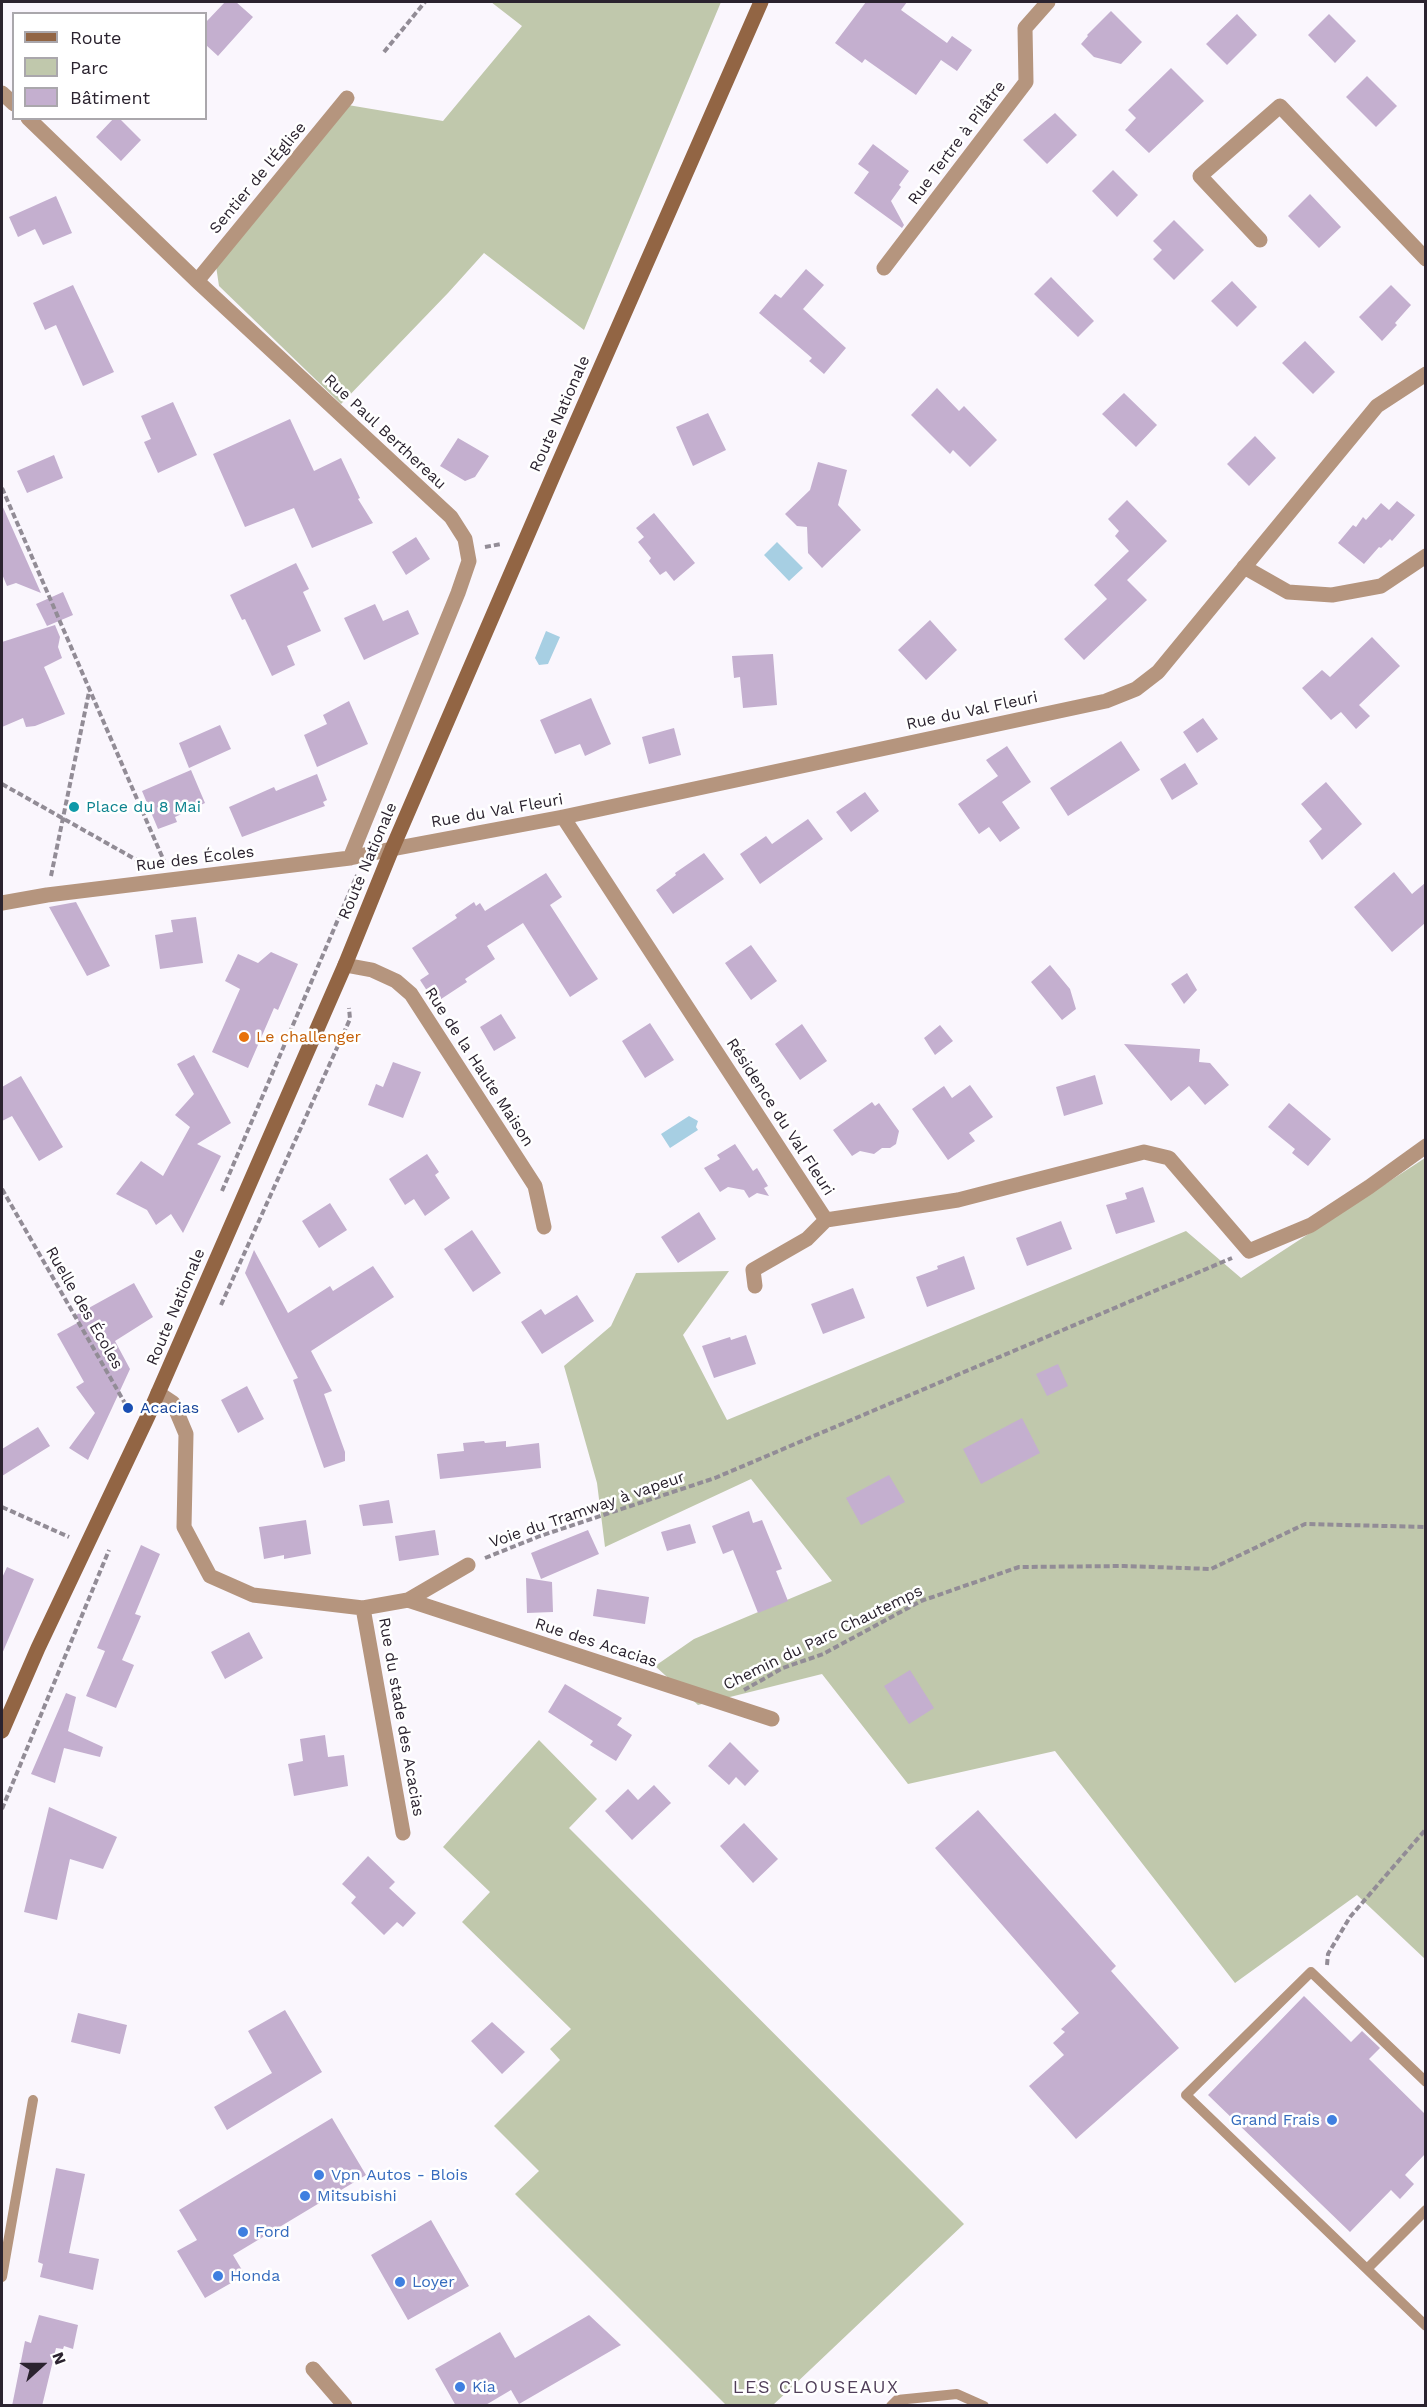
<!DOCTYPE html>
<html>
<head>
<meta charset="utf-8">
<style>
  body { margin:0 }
  #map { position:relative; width:1427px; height:2407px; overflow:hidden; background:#faf6fd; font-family:"Work Sans",sans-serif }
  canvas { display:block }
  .frame { position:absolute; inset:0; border:3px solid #2b232f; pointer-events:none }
  .legend { position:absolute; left:12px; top:12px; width:195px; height:108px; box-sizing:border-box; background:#fff; border:2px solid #aaa7ac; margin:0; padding:8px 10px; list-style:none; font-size:18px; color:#2b232f }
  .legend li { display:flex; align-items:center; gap:12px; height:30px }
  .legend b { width:30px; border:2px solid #aaa7ac }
  .north { position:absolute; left:12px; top:2335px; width:60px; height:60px; -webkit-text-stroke:4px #fff; paint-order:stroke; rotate:69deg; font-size:16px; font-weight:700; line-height:24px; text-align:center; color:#2b232f }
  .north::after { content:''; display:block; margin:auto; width:21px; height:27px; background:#2b232f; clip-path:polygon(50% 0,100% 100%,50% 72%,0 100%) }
</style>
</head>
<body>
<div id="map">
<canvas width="1427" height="2407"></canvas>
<div class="frame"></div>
<ul class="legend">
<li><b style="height:8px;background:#926544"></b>Route</li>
<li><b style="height:16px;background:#c0c8ac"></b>Parc</li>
<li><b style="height:16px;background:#c4afcf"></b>Bâtiment</li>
</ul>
<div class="north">N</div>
</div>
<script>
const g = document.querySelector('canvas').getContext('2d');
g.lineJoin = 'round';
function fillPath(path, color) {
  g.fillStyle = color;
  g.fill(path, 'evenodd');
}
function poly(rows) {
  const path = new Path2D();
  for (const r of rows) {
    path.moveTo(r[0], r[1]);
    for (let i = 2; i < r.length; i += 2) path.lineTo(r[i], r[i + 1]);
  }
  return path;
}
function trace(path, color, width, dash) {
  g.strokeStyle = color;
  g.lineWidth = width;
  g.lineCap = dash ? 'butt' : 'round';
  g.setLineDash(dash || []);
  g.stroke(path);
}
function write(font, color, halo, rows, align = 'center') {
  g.font = font + ' "Work Sans",sans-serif';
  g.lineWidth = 5;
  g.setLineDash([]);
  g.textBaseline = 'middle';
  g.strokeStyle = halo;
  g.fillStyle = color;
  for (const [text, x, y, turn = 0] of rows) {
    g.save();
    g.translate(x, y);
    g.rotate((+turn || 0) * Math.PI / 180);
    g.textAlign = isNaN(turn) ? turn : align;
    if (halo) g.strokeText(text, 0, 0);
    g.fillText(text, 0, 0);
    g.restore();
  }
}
fillPath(poly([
  [491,2,721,2,584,330,484,253,448,293,341,404,219,286,216,266,348,105,443,121,522,26],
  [1425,1158,1425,1959,1357,1895,1235,1983,1055,1751,908,1784,822,1674,698,1705,655,1666,694,1639,832,1581,751,1479,605,1547,597,1483,564,1366,611,1326,636,1273,729,1271,683,1335,727,1420,1186,1231,1241,1278],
  [539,1740,597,1799,569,1828,964,2224,773,2405,726,2405,515,2194,539,2171,494,2126,560,2060,550,2049,571,2029,462,1922,490,1892,443,1847]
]), '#c0c8ac');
fillPath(poly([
  [777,542,803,568,789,581,764,555],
  [546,631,560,637,548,664,539,665,535,658],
  [689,1116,698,1121,696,1127,698,1130,670,1148,661,1134]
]), '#a7cfe3');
fillPath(poly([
  [225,2,236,2,253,17,218,56,206,45,206,22],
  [866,2,907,2,901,10,947,43,952,36,972,50,957,71,941,60,916,95,865,59,862,63,835,43],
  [1111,11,1142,42,1121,64,1094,57,1081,44,1088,36,1087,35],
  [1237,14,1257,35,1227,65,1206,44],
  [1329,14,1356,41,1335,63,1308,35],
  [1171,68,1204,101,1149,153,1125,130,1136,118,1128,110],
  [1367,76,1397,106,1376,127,1346,97],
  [1055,113,1077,135,1047,164,1023,140],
  [114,118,119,118,141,140,121,161,96,137],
  [873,144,909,171,899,185,901,187,891,201,904,225,902,228,854,193,869,172,858,164],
  [1113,170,1138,195,1117,217,1092,191],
  [1310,194,1341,227,1319,248,1288,216],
  [56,196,72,233,43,245,35,229,18,237,9,217],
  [1174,220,1204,250,1174,280,1153,259,1162,250,1153,241],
  [806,269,824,285,803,309,846,348,824,374,809,361,812,358,759,313,775,294,781,298],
  [1051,277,1094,321,1078,337,1034,294],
  [1232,281,1257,307,1237,327,1211,301],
  [73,285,114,372,83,386,56,325,45,330,33,303],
  [1391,285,1411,305,1395,323,1397,325,1382,341,1359,317],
  [1305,341,1335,372,1313,394,1282,363],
  [937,388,959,411,964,406,997,440,970,467,953,450,950,454,911,415],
  [1124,393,1157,425,1136,447,1102,414],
  [173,402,197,455,158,473,144,442,151,439,141,416],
  [708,413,726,450,693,466,676,427],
  [290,419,314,471,341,458,360,498,358,499,373,523,312,548,294,508,245,527,213,454],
  [1255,436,1276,458,1249,486,1227,464],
  [458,438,489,456,475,477,465,481,440,466],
  [54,455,63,478,27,493,17,471],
  [818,462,847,470,838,505,861,530,822,568,808,553,807,527,797,526,785,514,810,490],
  [1127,500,1167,541,1127,580,1147,600,1084,660,1064,639,1107,599,1094,585,1129,551,1115,536,1119,531,1108,519],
  [1397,501,1415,515,1392,541,1390,539,1381,548,1379,547,1364,564,1338,543,1353,525,1356,527,1363,517,1366,520,1381,503,1389,510],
  [2,505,41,593,16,583,7,586,2,574],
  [654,513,695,563,674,581,666,571,660,575,649,561,651,558,638,542,644,537,636,528],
  [416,537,430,559,406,575,392,552],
  [296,563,309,589,303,592,321,631,287,646,295,665,272,676,245,619,242,620,230,595],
  [63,592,73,615,47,626,36,604],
  [375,604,383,621,408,610,419,634,364,660,344,618],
  [930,620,957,650,926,680,898,650],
  [55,625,60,637,58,647,62,658,44,667,65,714,35,726,26,727,23,718,2,727,2,642],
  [1372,637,1400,666,1359,705,1370,716,1356,729,1341,712,1331,720,1302,688,1322,670,1330,677],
  [773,654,777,705,743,708,740,677,734,678,732,656],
  [591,698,611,744,585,756,580,744,555,754,540,720],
  [349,701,368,744,317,767,304,735,327,724,323,715],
  [1203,718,1218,739,1197,753,1183,732],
  [220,725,231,749,189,768,179,743],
  [674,728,681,755,649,764,642,737],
  [1121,741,1140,770,1068,816,1050,788],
  [1007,746,1031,782,1002,802,1020,828,1000,842,989,827,979,834,958,804,998,776,986,760],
  [1185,763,1198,784,1172,800,1160,779],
  [191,770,205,803,175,817,177,822,158,829,142,791],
  [317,774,327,800,323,802,325,806,242,837,229,807,274,787,276,791],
  [1326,782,1362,824,1322,860,1309,841,1322,829,1301,804],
  [865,792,879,811,851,832,836,812],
  [808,819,823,839,760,884,740,854,766,836,772,844],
  [704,853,724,879,673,914,656,890,676,875,675,873],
  [1394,872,1412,894,1425,883,1425,923,1392,952,1354,907],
  [546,873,562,897,550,905,598,979,570,997,523,923,487,946,495,959,465,979,467,982,435,1003,420,980,429,974,412,948,457,918,455,915,474,902,476,906,480,903,485,911],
  [76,902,110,966,87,976,49,907],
  [196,917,203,963,160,969,155,935,173,932,171,920],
  [751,945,777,981,751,1000,725,963],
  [271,952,298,964,278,1010,274,1008,248,1068,212,1052,240,989,225,981,238,954,258,963],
  [1050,965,1070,989,1076,1009,1062,1020,1031,982],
  [1187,973,1197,990,1184,1004,1171,984],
  [501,1014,516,1038,494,1051,480,1027],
  [650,1023,674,1060,645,1078,622,1041],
  [802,1024,827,1061,800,1080,775,1044],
  [940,1025,953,1041,935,1055,924,1038],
  [1124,1044,1200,1049,1199,1062,1210,1063,1229,1085,1205,1105,1189,1086,1171,1101],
  [194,1055,231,1123,197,1144,221,1156,183,1233,171,1214,156,1225,147,1210,116,1194,141,1161,163,1176,190,1127,175,1115,194,1094,177,1064],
  [393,1062,421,1072,403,1118,368,1105,376,1084,383,1087],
  [1095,1075,1103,1104,1064,1116,1056,1087],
  [21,1076,63,1147,39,1161,12,1116,2,1121,2,1087],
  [970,1085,993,1117,969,1133,975,1141,948,1160,912,1109,944,1086,952,1098],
  [872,1102,875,1106,879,1103,899,1131,896,1144,890,1148,882,1148,874,1154,860,1151,852,1156,833,1130],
  [1289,1103,1331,1139,1308,1166,1292,1153,1295,1149,1268,1127],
  [735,1144,753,1171,757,1168,768,1186,764,1188,769,1196,757,1193,749,1198,744,1190,728,1187,720,1192,704,1168,720,1159,717,1155],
  [427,1154,439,1172,435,1175,450,1198,425,1216,414,1199,405,1205,389,1179],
  [1143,1187,1155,1222,1116,1234,1106,1205,1127,1199,1125,1193],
  [330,1203,347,1230,319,1248,302,1221],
  [699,1212,716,1239,678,1263,661,1237],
  [1061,1221,1072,1249,1027,1266,1016,1238],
  [472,1230,501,1273,473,1292,444,1249],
  [254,1250,288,1313,330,1286,333,1291,373,1266,394,1297,311,1351,332,1391,324,1394,345,1452,345,1461,324,1468,293,1380,298,1378,245,1273],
  [964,1256,975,1289,927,1307,916,1277,938,1269,937,1266],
  [134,1283,153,1317,115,1341,130,1369,88,1460,69,1448,95,1413,76,1387,84,1382,57,1334,79,1322,76,1315],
  [853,1288,865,1318,823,1334,811,1304],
  [577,1295,594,1321,542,1354,521,1322,541,1309,545,1315],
  [746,1335,756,1364,714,1378,702,1346,730,1337,731,1340],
  [1058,1364,1068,1386,1047,1396,1036,1374],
  [247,1386,264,1419,238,1433,221,1400],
  [1022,1418,1040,1453,981,1484,963,1449],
  [38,1427,50,1446,2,1476,2,1449],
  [484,1441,485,1443,506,1441,506,1447,539,1443,541,1468,440,1479,437,1454,464,1451,463,1443],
  [889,1475,905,1502,861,1525,846,1498],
  [389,1500,393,1523,363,1526,359,1505],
  [749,1511,753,1523,762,1520,782,1569,776,1571,788,1601,758,1613,733,1550,723,1554,712,1526],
  [306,1520,311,1554,284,1559,284,1555,264,1559,259,1527],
  [690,1524,696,1543,667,1551,661,1532],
  [435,1530,439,1555,399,1561,395,1536],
  [588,1530,599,1554,541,1579,531,1553],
  [141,1545,160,1554,135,1614,141,1616,122,1660,134,1665,116,1708,86,1696,105,1651,97,1648],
  [7,1567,34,1579,2,1654,2,1578],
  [526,1578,552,1582,553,1612,527,1613],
  [597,1589,649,1597,645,1624,593,1616],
  [249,1632,263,1658,225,1679,211,1652],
  [910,1670,934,1708,909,1724,884,1686],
  [565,1684,622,1718,617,1725,632,1735,616,1761,590,1745,593,1741,548,1712],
  [66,1693,76,1697,68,1731,103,1747,100,1757,64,1748,55,1783,31,1774],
  [325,1735,328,1757,344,1755,348,1786,294,1796,288,1764,303,1761,300,1739],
  [730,1742,759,1771,745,1786,736,1777,729,1785,708,1766],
  [654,1785,671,1803,632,1840,605,1811,628,1789,638,1800],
  [49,1807,117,1837,103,1869,70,1859,57,1920,24,1912],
  [978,1810,1116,1966,1111,1971,1179,2048,1076,2139,1029,2086,1064,2055,1053,2043,1065,2032,1061,2029,1079,2013,935,1848],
  [744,1823,778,1859,753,1883,720,1846],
  [368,1856,395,1882,389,1888,416,1913,403,1927,397,1922,384,1935,351,1903,356,1897,342,1884],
  [1304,1996,1351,2042,1362,2031,1380,2048,1369,2059,1425,2114,1425,2154,1405,2175,1414,2184,1400,2199,1391,2190,1350,2232,1208,2095],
  [285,2010,322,2072,227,2130,214,2107,272,2073,248,2031],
  [78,2013,127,2025,120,2054,71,2042],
  [492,2022,525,2052,502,2074,471,2041],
  [332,2118,366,2175,233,2255,245,2275,205,2298,177,2251,197,2240,179,2210],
  [56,2168,85,2174,69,2253,99,2259,93,2290,40,2277,43,2264,38,2262],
  [431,2220,469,2286,408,2320,371,2255],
  [39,2315,78,2325,73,2349,64,2346,63,2349,56,2348,42,2406,12,2406,25,2341,31,2343],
  [589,2315,621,2345,519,2404,511,2390,484,2406,456,2406,435,2369,500,2332,515,2358]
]), '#c4afcf');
trace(poly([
  [384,52,425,2],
  [2,488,164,861],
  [485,547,501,544],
  [2,784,142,863],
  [51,876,89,692],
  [2,1189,130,1412],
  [222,1191,357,875],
  [221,1305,350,1019,349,1008],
  [2,1507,69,1537],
  [485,1558,540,1536,715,1478,1232,1258],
  [744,1690,783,1668,823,1654,921,1601,1019,1567,1124,1566,1211,1569,1305,1524,1426,1527],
  [2,1809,109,1550],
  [1327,1965,1328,1954,1350,1917,1426,1829]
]), '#928c96', 4, [6, 3]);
trace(poly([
  [1426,2082,1311,1972,1186,2095,1426,2326],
  [1367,2269,1426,2210],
  [2,2277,33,2100],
  [891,2406,897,2400,957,2394,984,2406]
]), '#b5957e', 10);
trace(poly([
  [2,93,14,104],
  [28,118,197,281,451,517,465,539,469,561,458,593,350,858],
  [1260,240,1200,176,1280,106,1426,259],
  [884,268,1026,82,1025,28,1048,2],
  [197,281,347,98],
  [1244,567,1288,592,1332,595,1381,586,1426,556],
  [563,817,826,1220,958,1200,1144,1152,1169,1158,1249,1251,1311,1225,1369,1187,1426,1146],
  [2,903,47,895,350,858,392,849,563,817,1106,701,1136,689,1158,672,1377,406,1426,374],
  [345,965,372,970,396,981,411,994,535,1186,544,1227],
  [755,1286,753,1270,807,1239,826,1220],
  [158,1393,173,1403,186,1434,184,1527,210,1576,253,1595,363,1608,408,1600,468,1565],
  [408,1600,772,1719],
  [363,1608,403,1833],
  [313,2369,345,2406]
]), '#b5957e', 15);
trace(poly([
  [2,1731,38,1648,148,1416,345,965,392,849,556,469,761,2]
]), '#926544', 15);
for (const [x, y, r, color] of [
  [74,807,6,"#0f9aa8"],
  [244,1037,6,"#e8710a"],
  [128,1408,6,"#1a4fb4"],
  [1332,2120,6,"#3f7fe0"],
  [319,2175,6,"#3f7fe0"],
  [305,2196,6,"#3f7fe0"],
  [243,2232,6,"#3f7fe0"],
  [218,2276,6,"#3f7fe0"],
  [400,2282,6,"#3f7fe0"],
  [460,2387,6,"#3f7fe0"]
]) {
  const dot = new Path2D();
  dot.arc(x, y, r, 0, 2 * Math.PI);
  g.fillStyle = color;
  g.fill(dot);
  trace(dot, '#fff', 2);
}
write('16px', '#2b232f', '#fff', [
  ["Rue Tertre à Pilâtre",957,143,-53],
  ["Sentier de l'Église",258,178,-50],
  ["Route Nationale",560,414,-66],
  ["Rue Paul Berthereau",385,432,43],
  ["Rue du Val Fleuri",972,711,-12],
  ["Rue du Val Fleuri",497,811,-10],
  ["Rue des Écoles",195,859,-7],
  ["Route Nationale",368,861,-67],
  ["Rue de la Haute Maison",479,1067,57],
  ["Résidence du Val Fleuri",780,1117,57],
  ["Route Nationale",176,1307,-67],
  ["Ruelle des Écoles",84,1308,60],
  ["Voie du Tramway à vapeur",587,1510,-19],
  ["Chemin du Parc Chautemps",823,1638,-26],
  ["Rue des Acacias",596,1643,18],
  ["Rue du stade des Acacias",401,1717,80]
]);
write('16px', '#0d838f', '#fff', [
  ["Place du 8 Mai",86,807]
], 'left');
write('16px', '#c56008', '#fff', [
  ["Le challenger",256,1037]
], 'left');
write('16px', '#164399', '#fff', [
  ["Acacias",140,1408]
], 'left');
write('16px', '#366cbe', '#fff', [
  ["Grand Frais",1320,2120,"right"],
  ["Vpn Autos - Blois",331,2175],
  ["Mitsubishi",317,2196],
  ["Ford",255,2232],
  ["Honda",230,2276],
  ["Loyer",412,2282],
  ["Kia",472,2387]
], 'left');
g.letterSpacing = '1.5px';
write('18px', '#513f5a', '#fff', [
  ["LES CLOUSEAUX",816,2388]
]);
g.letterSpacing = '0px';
</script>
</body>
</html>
